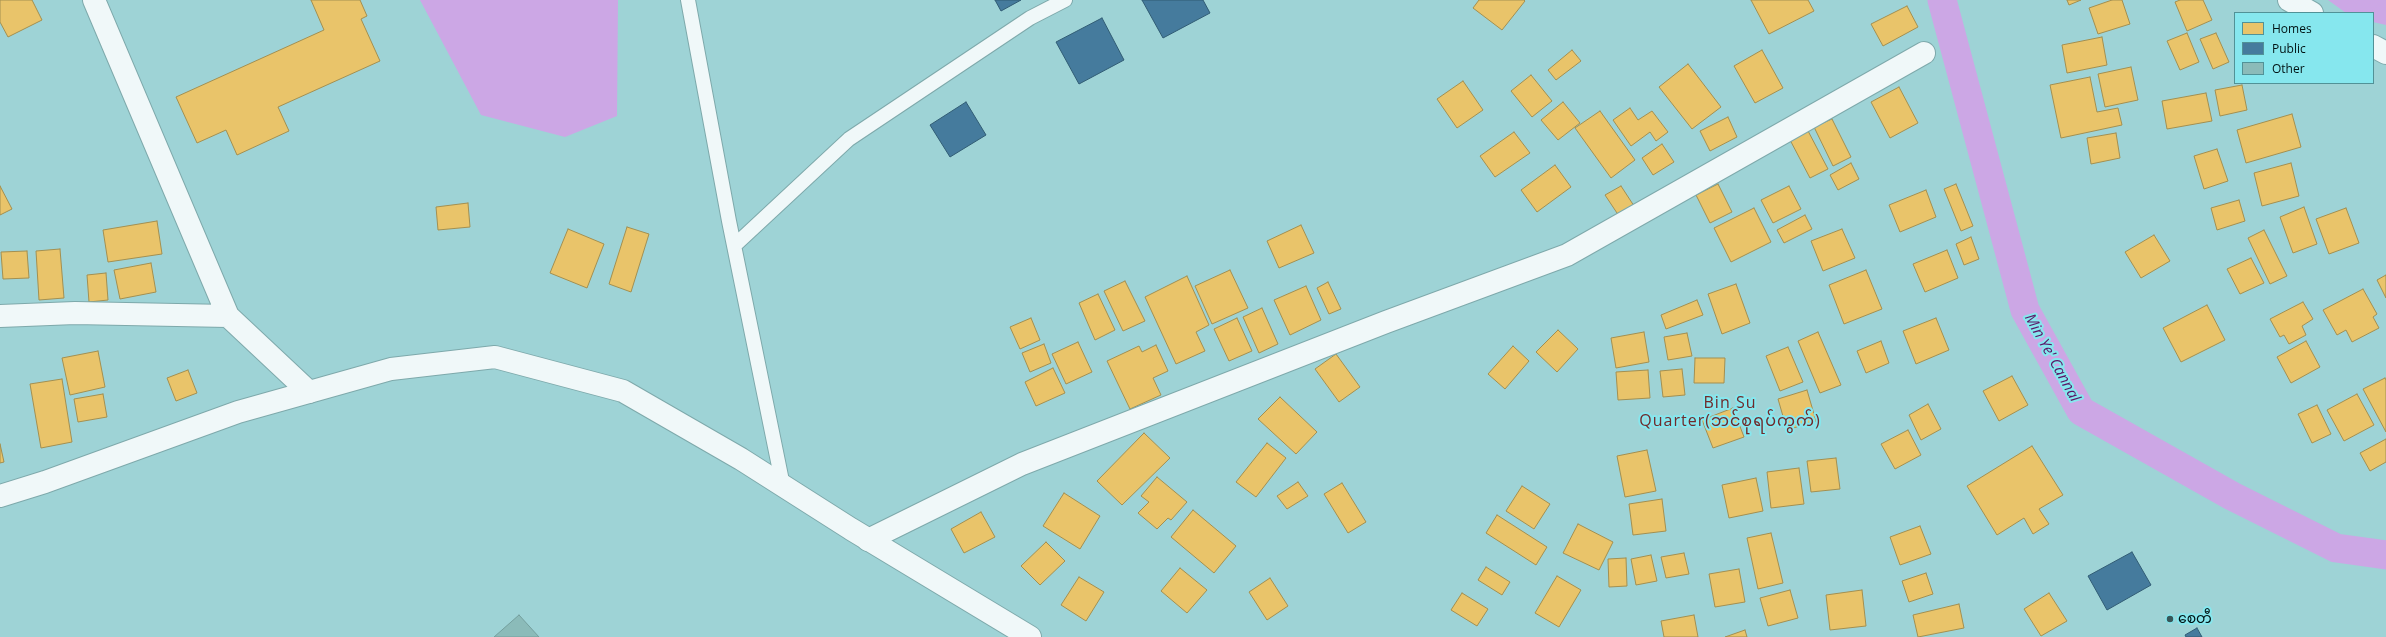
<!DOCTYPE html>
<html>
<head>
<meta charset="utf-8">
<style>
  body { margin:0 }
  #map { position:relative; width:2386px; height:637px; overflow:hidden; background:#9ed3d6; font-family:"Open Sans",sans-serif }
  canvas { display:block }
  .legend { position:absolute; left:2234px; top:12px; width:140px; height:72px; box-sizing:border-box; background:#86e7ee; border:1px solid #519297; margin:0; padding:5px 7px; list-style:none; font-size:12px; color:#011314 }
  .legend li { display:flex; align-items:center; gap:8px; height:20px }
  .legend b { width:20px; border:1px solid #519297 }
</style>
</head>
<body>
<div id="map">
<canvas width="2386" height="637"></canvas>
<ul class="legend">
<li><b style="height:11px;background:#e9c46a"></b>Homes</li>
<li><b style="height:11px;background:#457b9d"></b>Public</li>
<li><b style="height:11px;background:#8bbbb9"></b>Other</li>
</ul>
</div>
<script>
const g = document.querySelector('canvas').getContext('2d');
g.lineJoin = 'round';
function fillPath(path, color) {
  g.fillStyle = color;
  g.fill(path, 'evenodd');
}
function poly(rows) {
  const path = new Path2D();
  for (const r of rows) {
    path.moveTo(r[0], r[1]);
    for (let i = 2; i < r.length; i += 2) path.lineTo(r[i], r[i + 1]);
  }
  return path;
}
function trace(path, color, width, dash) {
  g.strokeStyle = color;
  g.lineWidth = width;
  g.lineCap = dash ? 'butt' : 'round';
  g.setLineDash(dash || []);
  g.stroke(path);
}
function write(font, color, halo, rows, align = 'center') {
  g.font = font + ' "Open Sans","Noto Sans Myanmar",sans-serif';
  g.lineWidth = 4;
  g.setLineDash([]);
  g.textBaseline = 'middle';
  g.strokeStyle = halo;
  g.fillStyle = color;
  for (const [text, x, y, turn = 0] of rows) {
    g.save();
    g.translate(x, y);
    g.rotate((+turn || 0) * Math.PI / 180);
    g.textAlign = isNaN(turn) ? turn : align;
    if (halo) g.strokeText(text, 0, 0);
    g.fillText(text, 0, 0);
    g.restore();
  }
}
fillPath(poly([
  [420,0,618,0,617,116,565,137,481,115],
  [2328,0,2386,0,2386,25,2373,22,2373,13,2346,13]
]), '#cca7e5');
const homes = poly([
  [0,0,32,0,42,20,8,37,0,22,0,0],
  [311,0,360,0,367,16,361,19,380,61,278,107,289,131,237,155,226,130,197,143,176,97,324,30,311,0],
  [1479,0,1524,0,1525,1,1502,30,1473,8,1479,0],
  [1751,0,1808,0,1814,11,1769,34,1751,0],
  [2067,0,2081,0,2069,5,2067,0],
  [2112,0,2122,0,2130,24,2098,34,2089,8,2112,0],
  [2180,0,2203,0,2212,20,2187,31,2175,2,2180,0],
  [1907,6,1918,27,1883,46,1871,24,1907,6],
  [2187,33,2199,62,2180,70,2167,41,2187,33],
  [2216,33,2229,62,2213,69,2200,39,2216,33],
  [2102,37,2107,65,2067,73,2062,45,2102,37],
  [1572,50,1581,61,1556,80,1548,70,1572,50],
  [1762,50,1783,88,1755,103,1734,66,1762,50],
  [1688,64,1721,107,1692,129,1659,87,1688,64],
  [2131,67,2138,100,2105,107,2098,74,2131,67],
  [1531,75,1552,101,1532,117,1511,91,1531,75],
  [2090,77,2097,112,2118,108,2122,125,2061,138,2050,85,2090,77],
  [1463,81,1483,110,1457,128,1437,99,1463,81],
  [2242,85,2247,110,2220,116,2215,90,2242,85],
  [1899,87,1918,123,1890,138,1871,102,1899,87],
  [2206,93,2212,121,2167,129,2162,101,2206,93],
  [1563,102,1580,123,1558,140,1541,120,1563,102],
  [1630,108,1638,120,1652,111,1668,132,1656,141,1650,132,1631,146,1613,120,1630,108],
  [1600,111,1635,160,1611,178,1575,128,1600,111],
  [2292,114,2301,147,2246,163,2237,130,2292,114],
  [1728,117,1737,137,1710,151,1700,131,1728,117],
  [1832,119,1851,157,1833,166,1814,127,1832,119],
  [1807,129,1828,169,1810,178,1789,138,1807,129],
  [1514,132,1530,153,1495,177,1480,156,1514,132],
  [2116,133,2120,158,2091,164,2087,138,2116,133],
  [1662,144,1674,162,1653,175,1642,158,1662,144],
  [2217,149,2228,181,2204,189,2194,156,2217,149],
  [1851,163,1859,179,1838,190,1830,175,1851,163],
  [2291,163,2299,196,2262,206,2254,173,2291,163],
  [1555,165,1571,187,1537,212,1521,190,1555,165],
  [1718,184,1732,212,1710,223,1696,195,1718,184],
  [1956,184,1973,226,1961,231,1944,189,1956,184],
  [0,186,12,209,0,215,0,186],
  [1621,186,1636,209,1621,219,1605,195,1621,186],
  [1789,186,1801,209,1773,223,1761,200,1789,186],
  [1926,190,1936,217,1900,232,1889,205,1926,190],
  [2239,200,2245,221,2217,230,2211,208,2239,200],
  [468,203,470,227,438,230,436,207,468,203],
  [2304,207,2317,244,2293,253,2280,217,2304,207],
  [1754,208,1771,242,1731,262,1714,228,1754,208],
  [2346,208,2359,243,2329,254,2316,219,2346,208],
  [1805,215,1812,229,1784,243,1777,230,1805,215],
  [157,221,162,254,108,262,103,230,157,221],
  [1301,225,1314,253,1279,268,1267,241,1301,225],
  [627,227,649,234,631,292,609,284,627,227],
  [568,229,604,244,587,288,550,273,568,229],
  [1842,229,1855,258,1823,271,1811,241,1842,229],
  [2264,230,2287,276,2270,284,2248,238,2264,230],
  [2154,235,2170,261,2141,278,2125,252,2154,235],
  [1971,237,1979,259,1964,265,1956,244,1971,237],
  [60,249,64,298,39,300,36,251,60,249],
  [1947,250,1958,278,1925,292,1913,264,1947,250],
  [27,251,29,278,3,279,1,252,27,251],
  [2251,258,2264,283,2240,294,2227,269,2251,258],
  [151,263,156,292,120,299,114,270,151,263],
  [1230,270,1248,308,1212,324,1195,286,1230,270],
  [1866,270,1882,309,1844,324,1829,285,1866,270],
  [106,273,108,300,89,302,87,275,106,273],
  [2386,275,2386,298,2377,280,2386,275],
  [1187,276,1209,325,1196,332,1205,351,1176,364,1145,297,1187,276],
  [1125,281,1145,321,1123,331,1104,291,1125,281],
  [1328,282,1341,309,1329,314,1317,288,1328,282],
  [1736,284,1750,323,1722,334,1708,294,1736,284],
  [1306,286,1321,320,1290,335,1274,300,1306,286],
  [2363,289,2377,314,2373,317,2379,328,2352,342,2346,330,2337,335,2323,310,2363,289],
  [1098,294,1115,330,1095,340,1079,303,1098,294],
  [1697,300,1703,315,1666,329,1661,315,1697,300],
  [2303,302,2313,319,2302,326,2306,335,2289,344,2284,335,2280,337,2270,319,2303,302],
  [2207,305,2225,340,2181,362,2163,328,2207,305],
  [1262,308,1278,344,1259,353,1243,317,1262,308],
  [1031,318,1040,340,1020,349,1010,327,1031,318],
  [1237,318,1252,351,1229,361,1214,329,1237,318],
  [1936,318,1949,350,1916,364,1903,331,1936,318],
  [1558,330,1578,349,1557,372,1536,352,1558,330],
  [1644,332,1649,362,1616,368,1611,338,1644,332],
  [1818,332,1841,385,1820,393,1798,341,1818,332],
  [1687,333,1692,356,1668,360,1664,337,1687,333],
  [1881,341,1889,363,1866,373,1857,351,1881,341],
  [2306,341,2320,367,2291,383,2277,357,2306,341],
  [1078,342,1092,372,1066,384,1052,354,1078,342],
  [1044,344,1051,363,1030,372,1022,353,1044,344],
  [1156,345,1168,371,1153,378,1161,395,1130,409,1107,361,1139,346,1142,352,1156,345],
  [1513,346,1529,361,1505,389,1488,374,1513,346],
  [1788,347,1803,382,1780,391,1766,356,1788,347],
  [98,351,105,387,70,395,62,358,98,351],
  [1336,354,1360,387,1339,402,1315,369,1336,354],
  [1695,358,1725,358,1724,383,1694,383,1695,358],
  [1053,368,1065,393,1036,406,1025,382,1053,368],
  [1682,369,1685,395,1663,397,1660,371,1682,369],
  [188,370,197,393,176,401,167,378,188,370],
  [1648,370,1650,398,1618,400,1616,372,1648,370],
  [2012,376,2028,405,1999,421,1983,391,2012,376],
  [2385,378,2386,380,2386,432,2363,389,2385,378],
  [62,379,72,442,41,448,30,384,62,379],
  [1807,390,1816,421,1787,430,1778,399,1807,390],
  [103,394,107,417,78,422,74,399,103,394],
  [2357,394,2374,425,2344,441,2327,410,2357,394],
  [1280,397,1317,432,1296,454,1258,419,1280,397],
  [1928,404,1941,429,1921,440,1909,415,1928,404],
  [2317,405,2331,434,2312,443,2298,414,2317,405],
  [1733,408,1744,437,1713,448,1702,420,1733,408],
  [1908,430,1921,455,1895,469,1881,444,1908,430],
  [1144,433,1170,458,1122,505,1097,481,1144,433],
  [2386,439,2386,462,2370,471,2360,453,2386,439],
  [1267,443,1286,458,1256,497,1236,482,1267,443],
  [0,444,4,462,0,463,0,444],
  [2032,446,2063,495,2039,509,2049,524,2033,534,2024,518,1997,535,1967,486,2032,446],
  [1647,450,1656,491,1625,497,1617,456,1647,450],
  [1836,458,1840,489,1811,492,1807,461,1836,458],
  [1799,468,1804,504,1771,508,1767,472,1799,468],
  [1157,477,1187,502,1171,520,1168,518,1157,529,1138,513,1149,502,1141,496,1157,477],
  [1756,478,1763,511,1729,518,1722,485,1756,478],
  [1298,482,1308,496,1287,509,1277,496,1298,482],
  [1342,483,1366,522,1348,533,1324,494,1342,483],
  [1522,486,1550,504,1534,529,1506,511,1522,486],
  [1064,493,1100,516,1080,549,1043,526,1064,493],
  [1662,499,1666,531,1633,535,1629,504,1662,499],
  [1193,510,1236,546,1214,573,1171,537,1193,510],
  [981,512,995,537,964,553,951,529,981,512],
  [1497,515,1547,547,1536,565,1486,533,1497,515],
  [1578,524,1613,542,1599,570,1563,553,1578,524],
  [1920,526,1931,554,1900,565,1890,537,1920,526],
  [1771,533,1783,583,1758,589,1747,538,1771,533],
  [1046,542,1065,561,1040,585,1021,566,1046,542],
  [1684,553,1689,574,1666,578,1661,557,1684,553],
  [1651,555,1657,581,1636,585,1631,559,1651,555],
  [1626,558,1627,586,1609,587,1608,559,1626,558],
  [1486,567,1510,582,1502,595,1478,580,1486,567],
  [1180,568,1207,590,1187,613,1161,591,1180,568],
  [1739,569,1745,602,1715,607,1709,574,1739,569],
  [1926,573,1933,594,1909,602,1902,581,1926,573],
  [1557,576,1581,590,1559,627,1535,613,1557,576],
  [1079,577,1104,592,1086,621,1061,605,1079,577],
  [1270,578,1288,606,1267,620,1249,592,1270,578],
  [1790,590,1798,618,1768,626,1760,598,1790,590],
  [1862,590,1866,626,1830,630,1826,595,1862,590],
  [1462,593,1488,609,1477,626,1451,610,1462,593],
  [2049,593,2067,621,2041,636,2024,609,2049,593],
  [1959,604,1964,628,1918,637,1913,615,1959,604],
  [1694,615,1698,637,1664,637,1661,621,1694,615],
  [1745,630,1747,637,1725,637,1745,630]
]);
fillPath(homes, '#e9c46a');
trace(homes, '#a38f50', 1);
const public = poly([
  [995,0,1021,0,1001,11,995,0],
  [1142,0,1203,0,1210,13,1163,38,1142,0],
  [1102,18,1124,60,1079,84,1056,42,1102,18],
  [966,102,986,135,950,157,930,125,966,102],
  [2132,552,2151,585,2107,610,2088,576,2132,552],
  [2197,628,2202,637,2186,637,2185,635,2197,628]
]);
fillPath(public, '#457b9d');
trace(public, '#315c74', 1);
trace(poly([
  [1942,0,2025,310,2081,411,2232,496,2336,548,2386,555]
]), '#cca7e5', 29);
const building = poly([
  [519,615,539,637,494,637,519,615]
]);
fillPath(building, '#8bbbb9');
trace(building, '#749f9d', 1);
const service = poly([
  [688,0,729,221,783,486],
  [734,246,849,139,1030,18,1065,0]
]);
const minor = poly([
  [94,0,228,316],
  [2289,0,2312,13],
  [2373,46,2386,53],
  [0,316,75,313,228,316,309,392],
  [868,540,1022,464,1386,322,1567,255,1924,53]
]);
const secondary = poly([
  [0,496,45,482,238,412,391,369,495,357,623,391,741,459,851,529,1030,637]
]);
trace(service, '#7ea9ab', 16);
trace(minor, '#7ea9ab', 24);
trace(secondary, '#7ea9ab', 24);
trace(service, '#f0f8f9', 14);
trace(minor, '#f0f8f9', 22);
trace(secondary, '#f0f8f9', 22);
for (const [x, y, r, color] of [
  [2170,619,4,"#385658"]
]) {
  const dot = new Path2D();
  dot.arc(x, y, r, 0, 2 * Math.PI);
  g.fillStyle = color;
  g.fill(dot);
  trace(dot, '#86e7ee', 1.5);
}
write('14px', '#011314', '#86e7ee', [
  ["စေတီ",2178,619]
], 'left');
write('italic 15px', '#5b1766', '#86e7ee', [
  ["Min Ye' Cannal",2052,358,61]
]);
g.letterSpacing = '1px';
write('16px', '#702a2b', '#86e7ee', [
  ["Bin Su",1730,403],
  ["Quarter(ဘင်စုရပ်ကွက်)",1730,421]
]);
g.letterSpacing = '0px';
</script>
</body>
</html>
